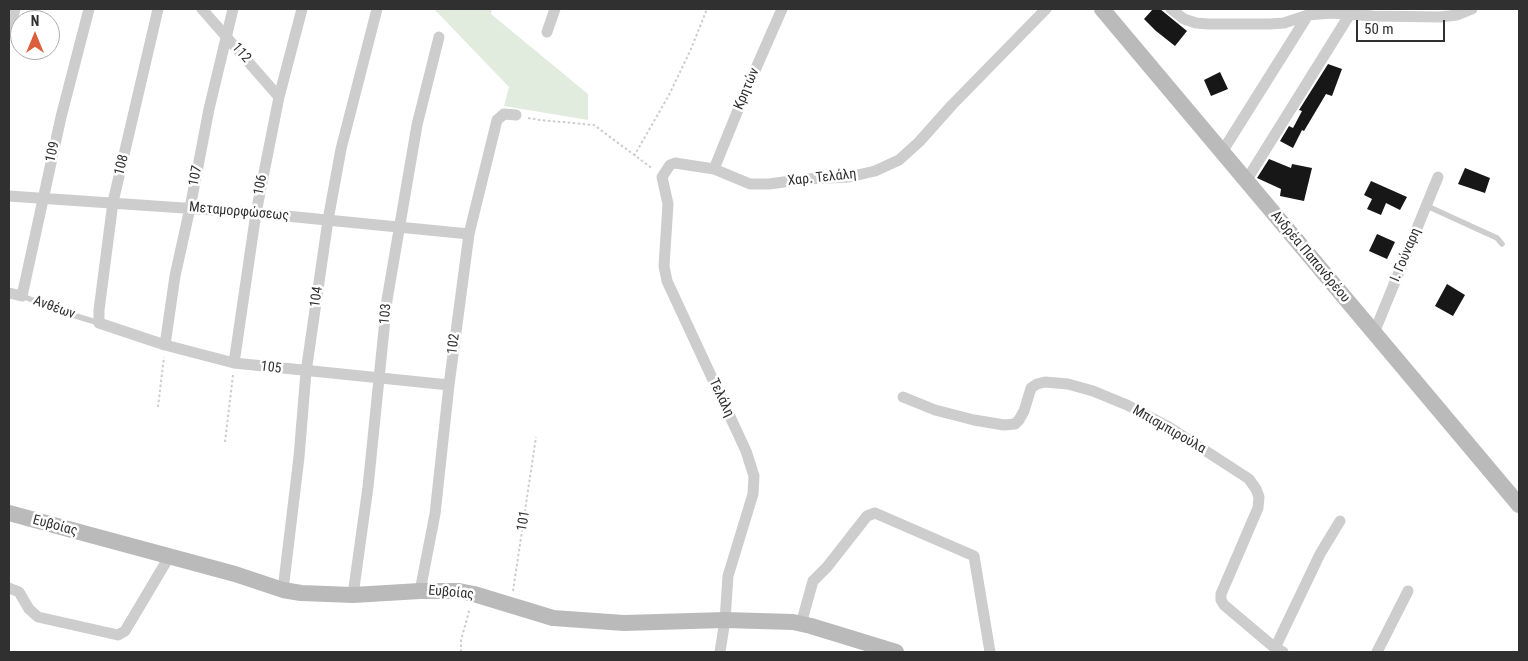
<!DOCTYPE html>
<html>
<head>
<meta charset="utf-8">
<style>
  body { margin:0 }
  #map { position:relative; width:1528px; height:661px; overflow:hidden; background:#fff; font-family:"Roboto Condensed",sans-serif }
  canvas { display:block }
  .frame { position:absolute; inset:0; border:10px solid #303030; pointer-events:none }
  .north { position:absolute; left:10px; top:10px; width:50px; height:50px; box-sizing:border-box; background:#fff; border:1px solid #acacac; border-radius:50%; rotate:0deg; font-size:14px; font-weight:700; line-height:20px; text-align:center; color:#303030 }
  .north::after { content:''; display:block; margin:auto; width:18px; height:22px; background:#dd5e3b; clip-path:polygon(50% 0,100% 100%,50% 72%,0 100%) }
  .scale { position:absolute; left:1356px; top:20px; width:89px; height:22px; box-sizing:border-box; border:2px solid #303030; border-top:0; padding-left:6px; font-size:15px; line-height:18px; white-space:nowrap; color:#303030; -webkit-text-stroke:4px #fff; paint-order:stroke }
</style>
</head>
<body>
<div id="map">
<canvas width="1528" height="661"></canvas>
<div class="frame"></div>
<div class="north">N</div>
<div class="scale">50 m</div>
</div>
<script>
const g = document.querySelector('canvas').getContext('2d');
g.lineJoin = 'round';
function fillPath(path, color) {
  g.fillStyle = color;
  g.fill(path, 'evenodd');
}
function poly(rows) {
  const path = new Path2D();
  for (const r of rows) {
    path.moveTo(r[0], r[1]);
    for (let i = 2; i < r.length; i += 2) path.lineTo(r[i], r[i + 1]);
  }
  return path;
}
function trace(path, color, width, dash) {
  g.strokeStyle = color;
  g.lineWidth = width;
  g.lineCap = dash ? 'butt' : 'round';
  g.setLineDash(dash || []);
  g.stroke(path);
}
function write(font, color, halo, rows, align = 'center') {
  g.font = font + ' "Roboto Condensed",sans-serif';
  g.lineWidth = 5;
  g.setLineDash([]);
  g.textBaseline = 'middle';
  g.strokeStyle = halo;
  g.fillStyle = color;
  for (const [text, x, y, turn = 0] of rows) {
    g.save();
    g.translate(x, y);
    g.rotate((+turn || 0) * Math.PI / 180);
    g.textAlign = isNaN(turn) ? turn : align;
    if (halo) g.strokeText(text, 0, 0);
    g.fillText(text, 0, 0);
    g.restore();
  }
}
fillPath(poly([
  [434,9,492,9,491,14,588,94,588,120,504,106,509,87]
]), '#e2ecde');
fillPath(poly([
  [1153,9,1160,9,1187,31,1175,46,1156,31,1144,19],
  [1328,64,1342,69,1332,96,1326,94,1304,131,1302,130,1293,148,1280,141,1289,126,1293,128,1302,111,1299,110],
  [1220,72,1228,89,1211,96,1204,80],
  [1269,159,1291,168,1292,164,1312,168,1304,201,1280,196,1281,189,1257,178],
  [1465,168,1490,178,1485,193,1458,184],
  [1371,181,1407,197,1400,210,1386,203,1381,215,1367,209,1372,199,1364,195],
  [1377,234,1395,242,1387,259,1369,251],
  [1447,284,1465,295,1453,316,1435,306]
]), '#171717');
trace(poly([
  [528,118,540,120,594,125,653,169],
  [634,156,669,95,691,49,707,9],
  [158,407,164,357],
  [225,442,233,375],
  [513,591,536,437],
  [461,652,461,640,470,608]
]), '#cdcdcd', 2, [2.5, 2.5]);
trace(poly([
  [1427,206,1497,238,1502,244],
  [22,296,66,313,99,323]
]), '#cdcdcd', 5.5);
trace(poly([
  [158,9,113,202,99,310,99,323,165,345,234,363,449,385],
  [202,9,279,97],
  [1171,9,1184,19,1196,23,1208,24,1270,24,1284,23,1308,15,1331,13,1373,16,1440,17,1457,15,1472,9],
  [547,32,555,9],
  [9,33,15,9],
  [1222,152,1308,15],
  [714,169,742,100,782,9],
  [1246,181,1350,14],
  [9,196,256,213,469,234],
  [9,293,22,296,61,117,89,9],
  [1374,333,1438,177],
  [165,345,175,276,190,208,209,109,233,9],
  [234,363,256,213,279,97,302,9],
  [903,397,935,410,974,420,1004,425,1015,424,1019,420,1024,411,1031,388,1037,384,1045,382,1068,384,1093,391,1127,405,1169,427,1249,479,1256,489,1259,497,1258,508,1221,594,1221,600,1224,605,1275,648,1283,652],
  [9,588,19,592,29,609,38,617,118,635,125,631,169,557],
  [283,590,299,457,306,372,328,220,341,149,377,9],
  [420,591,435,514,449,385,469,234,497,120,504,114,516,115],
  [353,595,368,487,387,300,417,125,439,37],
  [801,624,813,581,827,567,867,516,875,513,974,556,990,652],
  [1275,648,1320,554,1340,521],
  [720,652,725,620,728,576,753,494,754,476,746,451,667,281,664,266,668,204,662,177,670,165,675,163,714,169,750,184,769,184,806,179,849,177,875,171,899,160,919,142,952,105,1046,9],
  [1377,652,1408,591]
]), '#cdcdcd', 11);
trace(poly([
  [1102,9,1519,505],
  [9,513,235,574,283,590,301,593,353,595,420,591,459,591,474,594,553,618,624,623,725,620,793,622,811,626,896,652]
]), '#bababa', 16);
write('14px', '#303030', '#fff', [
  ["112",241,53,49],
  ["Κρητών",747,89,-67],
  ["109",53,152,-78],
  ["108",122,165,-76],
  ["107",196,176,-79],
  ["Χαρ. Τελάλη",822,178,-6],
  ["106",261,185,-79],
  ["Μεταμορφώσεως",239,212,5],
  ["Ι. Γούναρη",1406,255,-67],
  ["Ανδρέα Παπανδρέου",1310,257,50],
  ["104",317,297,-82],
  ["Ανθέων",54,308,20],
  ["103",386,314,-85],
  ["102",454,344,-83],
  ["105",271,368,7],
  ["Τελάλη",721,398,65],
  ["Μπισμπιρούλα",1169,430,30],
  ["101",524,521,-81],
  ["Ευβοίας",55,526,15],
  ["Ευβοίας",451,593,5]
]);
</script>
</body>
</html>
